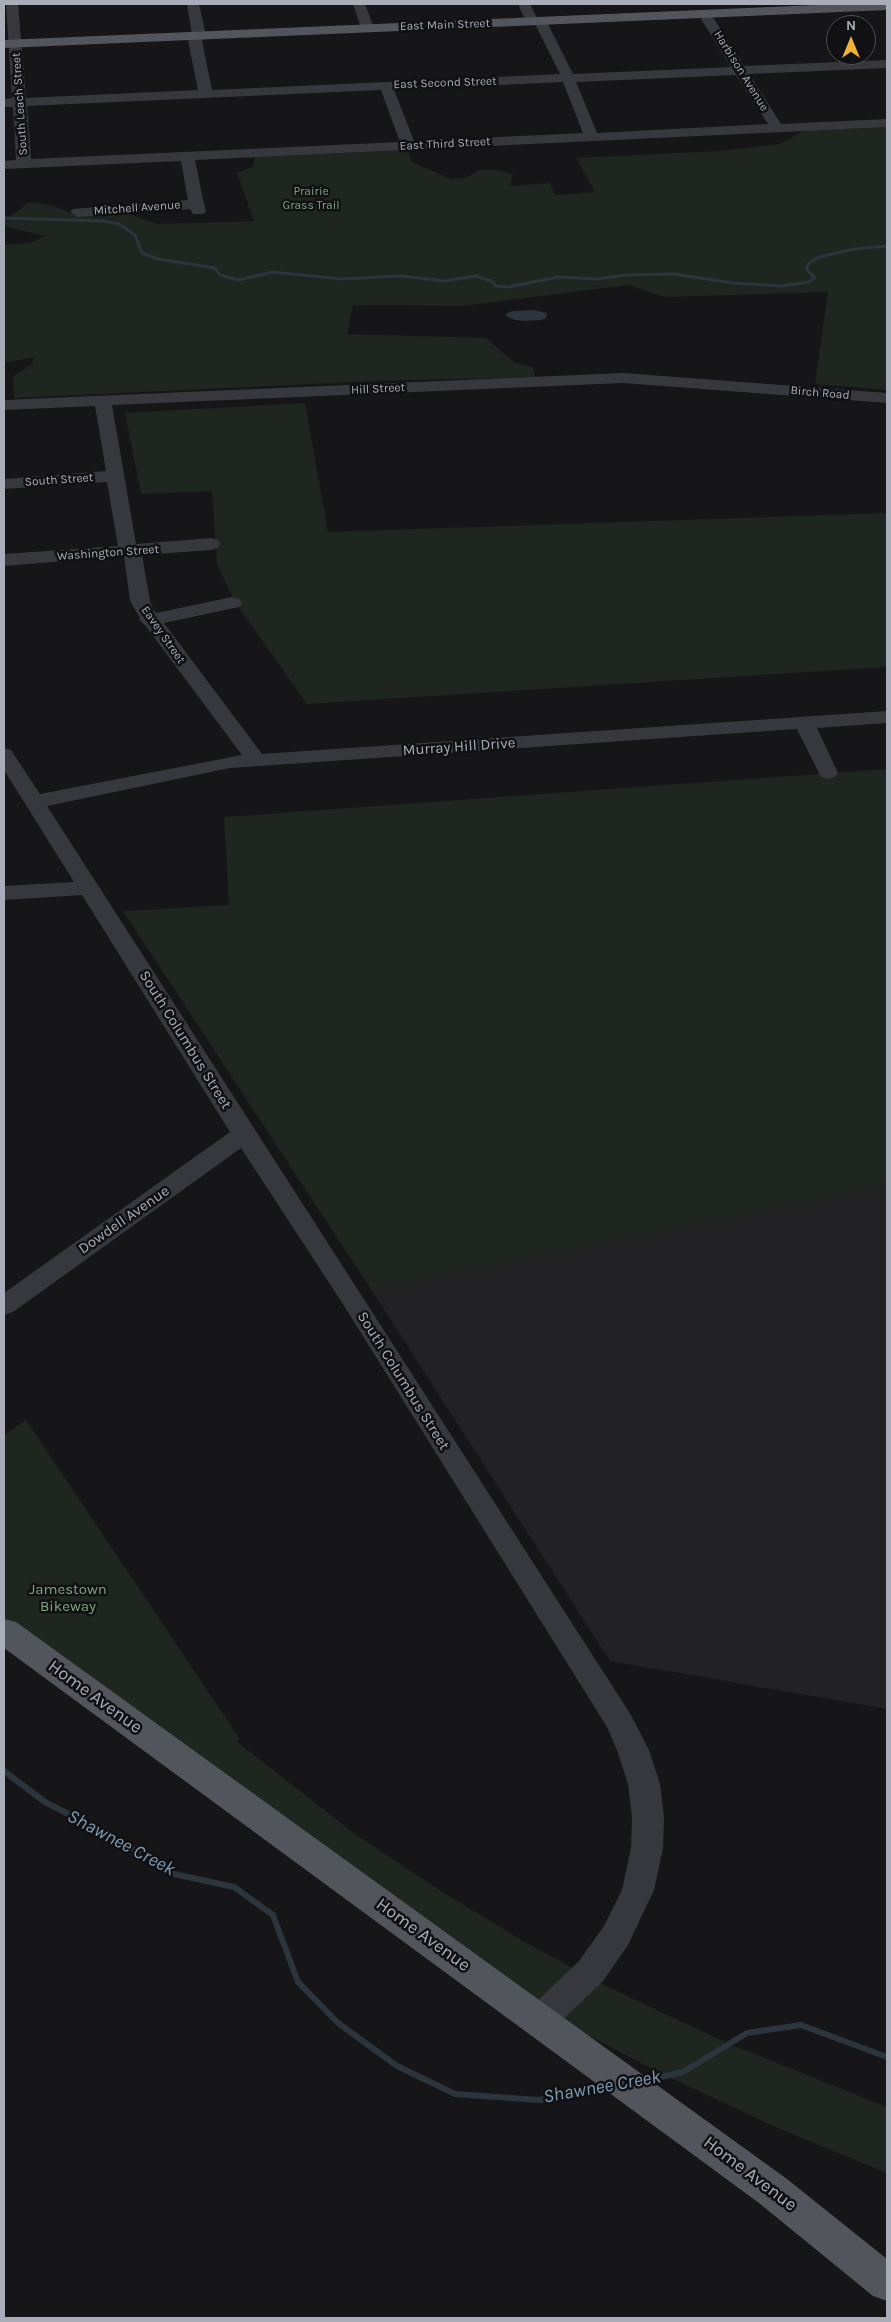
<!DOCTYPE html>
<html>
<head>
<meta charset="utf-8">
<style>
  body { margin:0 }
  #map { position:relative; width:891px; height:2322px; overflow:hidden; background:#161618; font-family:Karla,sans-serif }
  canvas { display:block }
  .frame { position:absolute; inset:0; border:5px solid #a8adb8; pointer-events:none }
  .north { position:absolute; left:826px; top:15px; width:50px; height:50px; box-sizing:border-box; background:#111113; border:1px solid #4d4f55; border-radius:50%; rotate:0deg; font-size:14px; font-weight:700; line-height:20px; text-align:center; color:#a8adb8 }
  .north::after { content:''; display:block; margin:auto; width:18px; height:22px; background:#f2b134; clip-path:polygon(50% 0,100% 100%,50% 72%,0 100%) }
</style>
</head>
<body>
<div id="map">
<canvas width="891" height="2322"></canvas>
<div class="frame"></div>
<div class="north">N</div>
</div>
<script>
const g = document.querySelector('canvas').getContext('2d');
g.lineJoin = 'round';
function fillPath(path, color) {
  g.fillStyle = color;
  g.fill(path, 'evenodd');
}
function poly(rows) {
  const path = new Path2D();
  for (const r of rows) {
    path.moveTo(r[0], r[1]);
    for (let i = 2; i < r.length; i += 2) path.lineTo(r[i], r[i + 1]);
  }
  return path;
}
function trace(path, color, width, dash) {
  g.strokeStyle = color;
  g.lineWidth = width;
  g.lineCap = dash ? 'butt' : 'round';
  g.setLineDash(dash || []);
  g.stroke(path);
}
function write(font, color, halo, rows, align = 'center') {
  g.font = font + ' Karla,sans-serif';
  g.lineWidth = 5;
  g.setLineDash([]);
  g.textBaseline = 'middle';
  g.strokeStyle = halo;
  g.fillStyle = color;
  for (const [text, x, y, turn = 0] of rows) {
    g.save();
    g.translate(x, y);
    g.rotate((+turn || 0) * Math.PI / 180);
    g.textAlign = isNaN(turn) ? turn : align;
    if (halo) g.strokeText(text, 0, 0);
    g.fillText(text, 0, 0);
    g.restore();
  }
}
fillPath(poly([
  [887,1188,887,1709,610,1661,372,1291]
]), '#222225');
fillPath(poly([
  [887,127,887,390,815,384,828,292,665,297,628,285,463,306,353,305,347,334,486,338,515,363,533,367,535,377,377,381,14,398,13,376,31,365,35,357,4,363,4,245,31,243,45,236,4,226,4,221,29,202,54,206,70,213,121,211,157,224,254,221,237,173,253,167,255,157,407,150,412,162,451,179,466,178,479,170,497,170,513,174,510,186,550,183,555,195,595,192,576,158,719,151,780,144,805,130],
  [305,403,328,532,887,513,887,667,307,704,235,602,217,564,212,491,141,494,125,413],
  [887,769,887,1188,372,1291,123,911,229,905,224,817],
  [26,1420,240,1739,236,1741,355,1834,444,1893,523,1941,606,1986,725,2042,887,2107,887,2173,780,2129,658,2072,548,2014,451,1955,4,1631,4,1435]
]), '#1e261f');
fillPath(poly([
  [533,310,547,313,546,318,541,320,525,321,515,320,506,316,507,313,513,311]
]), '#2c353c');
trace(poly([
  [4,218,103,221,119,224,135,235,142,253,158,259,215,268,220,275,238,280,273,272,341,279,401,276,444,281,476,276,491,281,496,286,508,287,558,277,597,279,626,275,674,274,733,283,782,286,808,282,815,278,806,269,809,263,819,257,854,249,887,246]
]), '#2c353c', 3);
trace(poly([
  [4,1771,45,1802,107,1834,174,1874,234,1887,273,1915,298,1982,338,2023,397,2066,455,2094,539,2100,611,2088],
  [644,2081,683,2072,747,2033,801,2025,887,2057]
]), '#2c353c', 6);
fillPath(poly([
  [6,4,18,4,26,98,198,90,188,41,192,35,187,4,199,4,206,35,202,41,212,90,560,74,535,24,527,24,518,4,530,4,537,18,545,18,573,74,731,67,698,14,704,10,709,11,744,66,887,60,887,68,749,74,781,124,887,119,887,127,195,160,204,204,206,211,203,214,193,214,190,209,78,217,70,212,73,209,188,200,181,161,4,169,4,161,16,160,13,107,4,107,4,99,12,98,6,4],
  [736,75,768,124,597,133,576,82,736,75],
  [563,82,583,133,414,141,394,90,563,82],
  [381,90,400,142,31,159,27,106,381,90],
  [353,4,365,4,374,28,372,31,362,31,353,4],
  [623,373,887,393,887,403,623,383,112,405,136,544,211,538,218,540,220,544,218,548,211,550,142,555,150,601,153,609,156,613,232,597,239,599,242,603,239,607,164,623,262,754,887,711,887,723,817,728,838,773,835,777,828,779,821,777,797,729,230,768,47,806,631,1715,649,1750,660,1784,664,1817,663,1848,654,1890,628,1945,603,1981,552,2030,540,2034,528,2030,523,2020,528,2010,579,1961,604,1926,622,1890,631,1848,632,1817,628,1784,617,1750,607,1727,341,1301,241,1148,13,1312,4,1315,4,1293,230,1132,82,895,4,900,4,886,74,882,4,770,4,748,11,750,40,794,242,755,145,625,139,620,140,618,130,601,124,556,4,566,4,554,118,546,107,482,4,489,4,479,106,471,95,406,4,410,4,400,623,373]
]), '#37383d');
fillPath(poly([
  [840,4,887,4,887,10,4,48,4,40,840,4],
  [4,1619,16,1622,787,2179,887,2259,887,2301,873,2296,759,2203,4,1648,4,1619]
]), '#53555c');
write('12px', '#a8adb8', '#111113', [
  ["East Main Street",445,25,-2],
  ["Harbison Avenue",741,71,58],
  ["East Second Street",445,83,-2],
  ["South Leach Street",20,104,-94],
  ["East Third Street",445,144,-3],
  ["Mitchell Avenue",137,208,-4],
  ["Hill Street",378,389,-3],
  ["Birch Road",820,393,5],
  ["South Street",59,480,-4],
  ["Washington Street",108,553,-4],
  ["Eavey Street",163,635,55]
]);
write('12px', '#7fa381', '#111113', [
  ["Prairie",311,192],
  ["Grass Trail",311,206]
]);
write('15px', '#a8adb8', '#111113', [
  ["Murray Hill Drive",459,747,-4],
  ["South Columbus Street",185,1040,58],
  ["Dowdell Avenue",124,1220,-35],
  ["South Columbus Street",403,1381,58]
]);
write('15px', '#7fa381', '#111113', [
  ["Jamestown",68,1590],
  ["Bikeway",68,1607]
]);
write('18px', '#a8adb8', '#111113', [
  ["Home Avenue",95,1697,36],
  ["Home Avenue",423,1935,36],
  ["Home Avenue",750,2174,37]
]);
write('italic 19px', '#7f9bb3', '#111113', [
  ["Shawnee Creek",121,1843,28],
  ["Shawnee Creek",602,2087,-10]
]);
</script>
</body>
</html>
